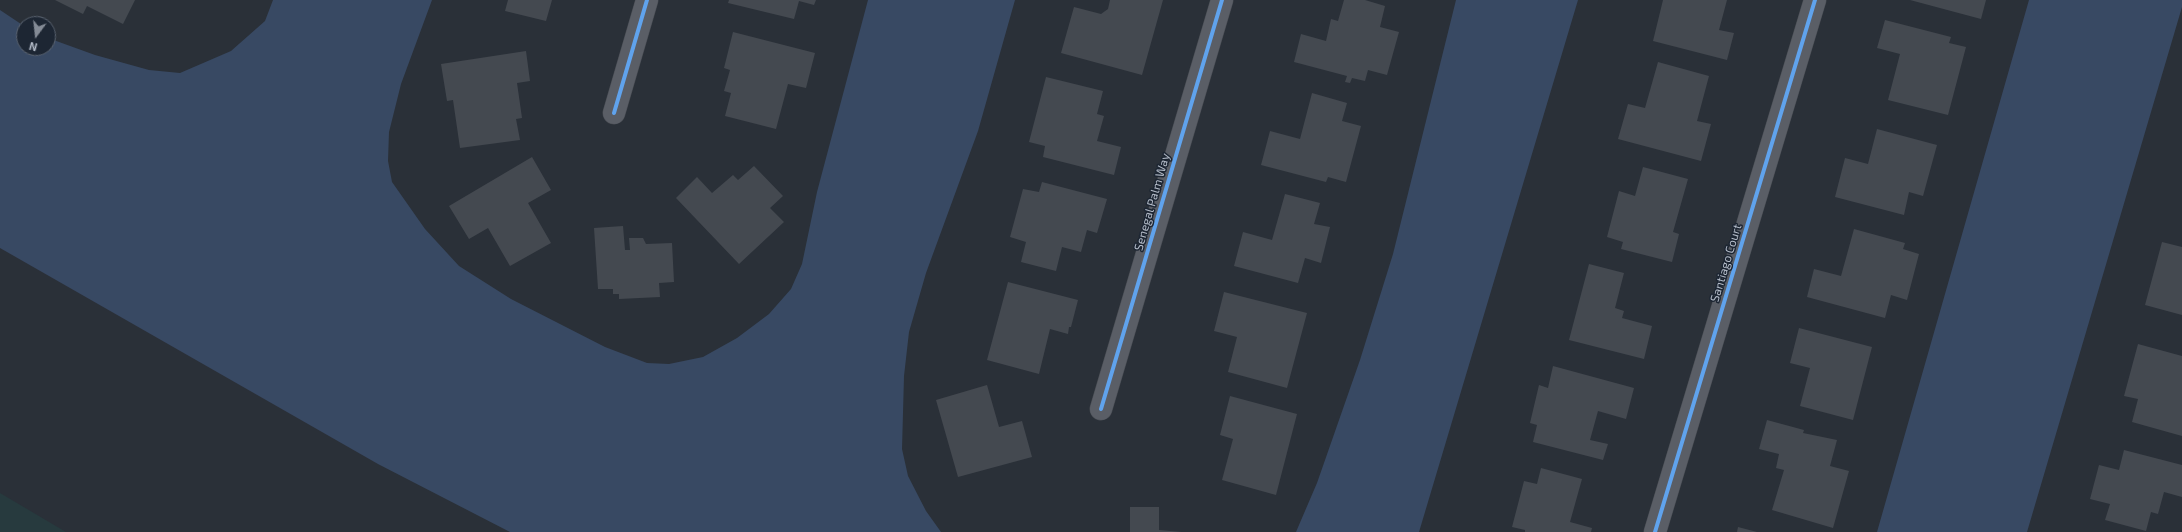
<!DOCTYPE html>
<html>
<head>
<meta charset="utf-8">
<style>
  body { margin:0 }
  #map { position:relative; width:2182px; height:532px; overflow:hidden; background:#2a3038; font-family:"Exo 2",sans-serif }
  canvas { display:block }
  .north { position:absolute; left:16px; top:16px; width:40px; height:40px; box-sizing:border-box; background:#1d2633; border:1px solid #59626f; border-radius:50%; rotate:195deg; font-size:11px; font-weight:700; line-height:16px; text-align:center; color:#b4bcc9 }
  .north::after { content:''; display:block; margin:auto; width:14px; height:18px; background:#848b96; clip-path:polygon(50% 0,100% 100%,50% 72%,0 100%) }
</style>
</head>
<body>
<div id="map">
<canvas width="2182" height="532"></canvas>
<div class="north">N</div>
</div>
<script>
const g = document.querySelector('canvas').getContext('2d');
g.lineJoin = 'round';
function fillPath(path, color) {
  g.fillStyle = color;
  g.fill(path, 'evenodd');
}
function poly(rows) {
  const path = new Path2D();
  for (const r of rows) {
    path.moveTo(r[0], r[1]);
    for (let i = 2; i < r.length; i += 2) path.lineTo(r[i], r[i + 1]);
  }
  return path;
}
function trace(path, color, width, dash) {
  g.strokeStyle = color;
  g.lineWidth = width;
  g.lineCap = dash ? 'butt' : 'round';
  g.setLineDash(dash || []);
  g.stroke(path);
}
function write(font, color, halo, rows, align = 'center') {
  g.font = font + ' "Exo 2",sans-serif';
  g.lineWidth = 3;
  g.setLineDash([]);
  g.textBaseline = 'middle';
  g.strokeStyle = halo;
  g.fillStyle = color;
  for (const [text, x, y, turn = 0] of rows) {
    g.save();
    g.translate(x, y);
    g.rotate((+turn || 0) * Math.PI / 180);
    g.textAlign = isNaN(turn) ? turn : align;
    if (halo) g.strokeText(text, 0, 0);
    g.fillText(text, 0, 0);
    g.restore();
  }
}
fillPath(poly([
  [0,493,66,532,0,532]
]), '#273a3e');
fillPath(poly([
  [273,0,432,0,401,84,389,132,388,161,392,182,425,229,459,266,511,299,605,347,647,363,669,364,703,357,737,338,769,314,791,289,802,264,817,192,868,0,1015,0,978,131,926,273,909,332,904,376,902,449,908,476,926,511,941,532,510,532,378,464,0,248,0,10,24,26,24,48,48,48,48,38,95,55,149,70,180,73,231,51,265,21],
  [1456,0,1578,0,1419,532,1296,532,1317,483,1360,360,1393,254],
  [2029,0,2182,0,2182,7,2027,532,1877,532]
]), '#384963');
fillPath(poly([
  [55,0,135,0,123,24,87,6,83,14],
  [508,0,552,0,546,21,505,11],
  [729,0,816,0,814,5,799,1,794,19,728,3],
  [1110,0,1163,0,1142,75,1061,53,1074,7,1101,14,1108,9],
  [1344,0,1365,0,1385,6,1380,27,1399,32,1387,75,1368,70,1365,81,1352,78,1350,83,1345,82,1347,76,1294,62,1301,34,1326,41,1331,19,1338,21],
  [1663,0,1727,0,1719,30,1734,33,1727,60,1653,41],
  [1910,0,1986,0,1981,19],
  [1885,20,1951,37,1949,43,1966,47,1948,115,1888,100,1900,54,1877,48],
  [733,32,815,53,806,88,788,84,776,129,725,116,731,93,724,91,730,70,724,68],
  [526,51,530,81,517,83,522,118,516,119,520,140,460,148,453,100,447,101,441,64],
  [1658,62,1709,76,1697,121,1711,124,1701,161,1618,139,1628,104,1645,108],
  [1046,77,1103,91,1097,114,1104,116,1097,141,1121,147,1114,175,1043,157,1045,146,1029,142],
  [1312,93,1347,103,1342,121,1361,126,1346,182,1328,177,1326,182,1261,165,1270,131,1300,139],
  [1877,129,1937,145,1923,196,1909,192,1904,215,1835,197,1845,158,1868,164],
  [532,157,551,190,528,203,551,243,510,266,488,228,469,239,449,206],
  [754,166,783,196,770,208,784,222,739,264,676,198,697,177,712,193,733,175,738,180],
  [1643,167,1688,179,1673,232,1679,234,1672,262,1621,249,1623,242,1607,237,1619,191,1635,196],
  [1042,182,1107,199,1097,233,1087,230,1081,252,1062,247,1056,271,1021,262,1026,242,1010,237,1023,189,1039,192],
  [1285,194,1320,203,1314,224,1330,227,1321,263,1305,258,1298,283,1234,266,1243,232,1272,240],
  [623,226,625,250,630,250,629,238,643,238,646,244,672,243,674,282,659,283,660,297,619,299,619,294,613,294,613,289,598,289,594,228],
  [1854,229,1905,243,1903,249,1919,254,1907,300,1891,295,1885,318,1807,297,1814,269,1841,276],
  [2162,242,2182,247,2182,315,2145,305],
  [1589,264,1624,273,1615,308,1624,311,1622,318,1652,326,1644,359,1569,340],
  [1008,282,1078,300,1071,327,1069,327,1068,334,1050,329,1039,374,987,360],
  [1224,292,1307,313,1287,388,1228,372,1237,337,1214,331],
  [1799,328,1872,347,1853,420,1800,406,1810,368,1790,363],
  [2138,344,2182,356,2182,436,2132,422,2138,399,2124,396],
  [1553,366,1634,388,1626,419,1598,411,1590,440,1608,444,1603,460,1533,442,1537,425,1530,423,1539,385,1548,388],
  [987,385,999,427,1022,421,1032,457,958,477,936,400],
  [1230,396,1297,414,1276,495,1222,480,1233,439,1220,435],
  [1767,420,1804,430,1803,433,1837,440,1830,466,1849,471,1833,528,1772,510,1784,470,1776,468,1779,454,1759,449],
  [2124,450,2182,465,2182,497,2164,492,2158,514,2151,512,2146,531,2105,520,2110,504,2090,499,2099,465,2119,470],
  [1541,468,1582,479,1570,522,1592,528,1591,532,1525,532,1525,530,1512,527,1524,481,1537,484],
  [1130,507,1159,507,1159,530,1182,532,1130,532],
  [1738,527,1757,532,1737,532]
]), '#444950');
const minor = poly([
  [614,113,647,0],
  [1101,409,1222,0],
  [1655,532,1815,0]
]);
trace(minor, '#484c53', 23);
trace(minor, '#5a5e66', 22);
trace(poly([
  [614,113,647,0],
  [1101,409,1222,0],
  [1655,532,1815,0]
]), '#60a3ed', 4);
write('12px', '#b4bcc9', '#1d2633', [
  ["Senegal Palm Way",1152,202,-74],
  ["Santiago Court",1726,263,-73]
]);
</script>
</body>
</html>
